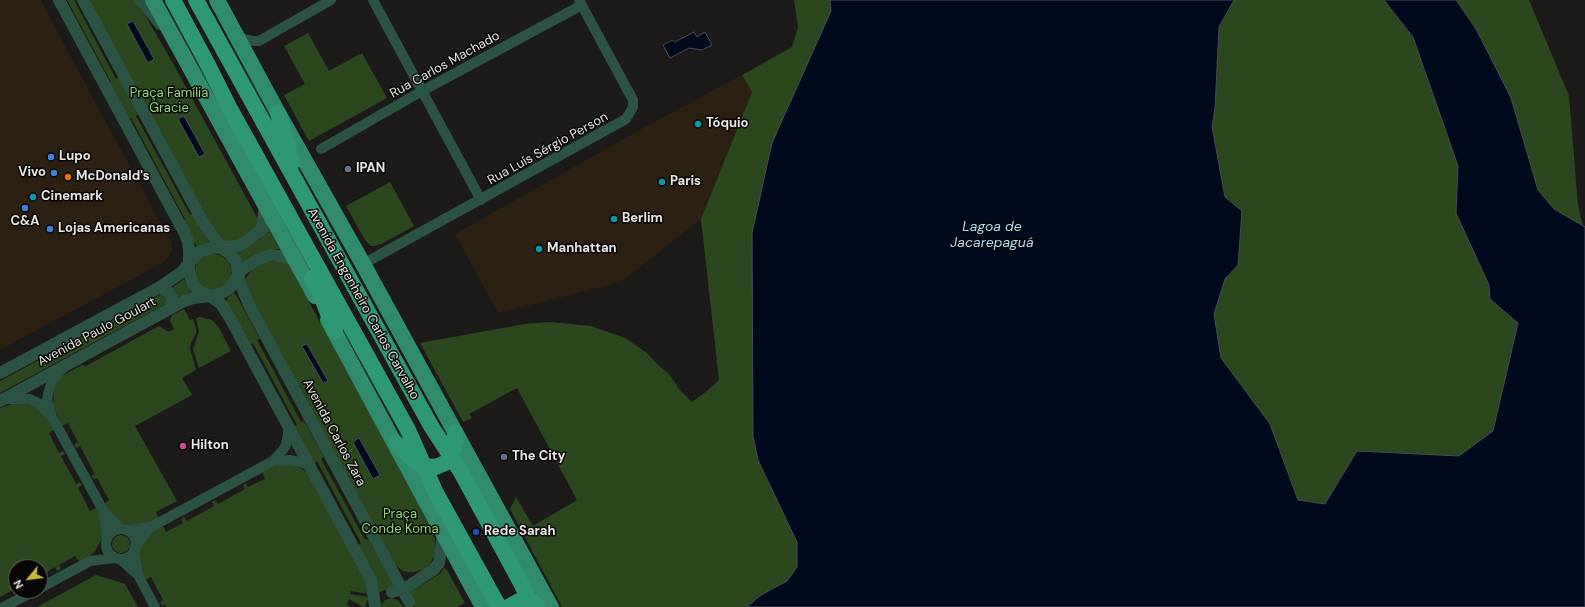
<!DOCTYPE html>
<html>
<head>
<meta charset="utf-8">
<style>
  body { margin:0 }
  #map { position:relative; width:1585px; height:607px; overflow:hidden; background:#1d1b19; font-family:"DM Sans",sans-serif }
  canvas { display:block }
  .north { position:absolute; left:8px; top:559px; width:40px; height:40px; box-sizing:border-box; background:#070605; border:1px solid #61605f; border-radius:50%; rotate:241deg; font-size:11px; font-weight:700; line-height:16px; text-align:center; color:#e8e6e5 }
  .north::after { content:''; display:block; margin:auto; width:14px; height:18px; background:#c9ba3a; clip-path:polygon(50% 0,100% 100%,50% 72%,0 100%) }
</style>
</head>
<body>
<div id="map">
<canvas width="1585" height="607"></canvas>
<div class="north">N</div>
</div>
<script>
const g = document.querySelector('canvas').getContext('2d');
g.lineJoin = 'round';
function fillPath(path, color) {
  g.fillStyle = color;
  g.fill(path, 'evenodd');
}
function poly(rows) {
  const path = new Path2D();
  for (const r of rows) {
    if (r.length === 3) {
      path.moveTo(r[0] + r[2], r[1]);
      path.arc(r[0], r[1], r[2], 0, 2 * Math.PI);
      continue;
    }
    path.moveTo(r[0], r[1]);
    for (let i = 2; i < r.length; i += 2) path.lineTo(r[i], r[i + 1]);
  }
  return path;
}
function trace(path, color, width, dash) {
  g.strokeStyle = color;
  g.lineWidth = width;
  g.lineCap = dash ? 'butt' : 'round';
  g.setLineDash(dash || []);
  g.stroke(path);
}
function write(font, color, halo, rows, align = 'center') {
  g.font = font + ' "DM Sans",sans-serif';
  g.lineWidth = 3;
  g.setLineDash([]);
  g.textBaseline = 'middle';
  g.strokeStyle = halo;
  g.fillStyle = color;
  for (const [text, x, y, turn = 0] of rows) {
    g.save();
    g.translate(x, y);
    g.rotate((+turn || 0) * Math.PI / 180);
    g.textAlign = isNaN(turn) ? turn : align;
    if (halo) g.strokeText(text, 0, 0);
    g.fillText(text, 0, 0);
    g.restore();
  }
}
fillPath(poly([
  [0,0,41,0,91,95,171,241,172,247,172,252,164,262,0,350],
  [742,75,752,92,701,219,621,282,498,313,455,234,645,127]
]), '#2b2012');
fillPath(poly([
  [67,0,74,0,116,79,119,77,139,114,136,116,190,215,193,214,209,242,208,244,197,247,182,220,185,219,131,118,128,119,108,83,111,82],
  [88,0,136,0,170,58,259,221,258,226,238,242,224,242,218,238],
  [794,0,830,0,831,11,758,460,797,542,797,567,787,581,761,595,747,607,562,607,510,509,516,497,533,526,577,500,517,388,469,414,472,418,463,422,420,343,525,324,549,322,591,326,625,338,647,353,658,365,670,375,679,389,692,402,707,391,719,380,701,219,752,92,742,75,792,47,798,27],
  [1234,0,1384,0,1413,37,1458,166,1456,213,1489,285,1490,299,1518,323,1493,431,1459,456,1357,451,1325,504,1298,500,1270,424,1221,358,1213,314,1225,279,1238,265,1212,127,1215,108,1219,27],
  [1456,0,1529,0,1569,96,1578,205,1583,226,1554,209,1538,190,1511,98,1476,29],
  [308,33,329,71,362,53,387,98,309,141,284,95,305,84,284,46],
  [390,182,414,226,383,243,376,246,371,246,365,240,346,206],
  [268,227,280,249,269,250,244,265,234,252,248,247,260,239],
  [213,272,18],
  [266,261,288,263,429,523,435,540,435,554,430,564,425,569,414,572,408,572,403,571,394,564,247,293,245,279,252,270],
  [184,279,191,292,174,299,169,290],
  [234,293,236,295,260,339,257,340,301,422,304,421,324,457,321,459,365,540,368,539,396,589,391,588,378,593,358,545,361,543,317,461,314,463,294,426,297,425,253,343,250,345,226,301,229,296],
  [161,294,164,294,167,303,0,393,0,381],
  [184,309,190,320,193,319,196,328,196,333,191,343,190,349,196,370,182,378,192,395,135,426,177,501,156,512,159,519,149,524,126,525,120,523,115,519,104,504,109,500,97,478,93,479,91,476,95,474,80,446,76,448,74,445,78,442,68,423,62,426,53,405,54,387,58,380,64,375,82,365,86,366,159,326,169,332,174,329,170,321,172,315],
  [200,317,212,320,218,326,231,351,199,368,193,349,199,332,196,318],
  [15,403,29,403,36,407,44,413,54,430,49,433,59,453,63,451,65,454,61,456,76,484,80,482,82,485,78,488,90,511,96,508,100,515,103,537,95,551,89,557,79,562,75,556,59,565,61,569,57,571,55,567,40,576,40,567,16,567,16,588,0,597,0,408],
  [283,464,292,465,301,468,309,474,366,578,368,594,351,591,350,594,369,597,365,607,363,607,349,599,347,605,351,607,167,607,165,604,162,606,160,602,163,600,151,577,145,580,140,568,139,550,141,543,153,531,163,526,166,532,183,523,181,519,184,517,187,521,214,506,212,502,215,500,218,504,245,489,243,485,246,483,248,487,265,479,262,472,274,466],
  [121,544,9],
  [444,567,447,570,465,603,457,607,415,607,410,592,441,573],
  [96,575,125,584,138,607,37,607],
  [392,598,399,601,403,607,380,607,385,600]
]), '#2b471e');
const water = poly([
  [830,0,1234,0,1219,27,1215,108,1212,127,1225,197,1242,211,1238,265,1225,279,1214,314,1221,358,1270,424,1298,500,1325,504,1357,451,1459,456,1493,431,1518,323,1490,299,1489,285,1456,213,1458,166,1413,37,1384,0,1456,0,1476,29,1511,98,1538,190,1554,209,1585,227,1585,607,747,607,761,595,787,581,797,567,797,542,758,460,753,436,752,233,772,143,831,11,830,0],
  [133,21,154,59,148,63,127,24,133,21],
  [694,32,697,37,705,32,712,45,702,50,689,48,670,58,663,45,673,40,675,42,694,32],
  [184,116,205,154,199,157,178,119,184,116],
  [307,344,328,381,323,383,302,346,307,344],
  [359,438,380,475,373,479,353,442,359,438]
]);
fillPath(water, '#000a1c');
trace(water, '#464c58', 1);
trace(poly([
  [373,0,481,200],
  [236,37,253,41,259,41,331,0],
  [321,149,422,91,582,5],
  [363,264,626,119,633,107,633,100,579,0],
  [4,399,30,399,40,404,52,417,47,401,48,394,52,381,63,368],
  [52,417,104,512],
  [289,427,286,445,283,450,273,461,290,460,304,463,311,468],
  [151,527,273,461],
  [121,544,15],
  [126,530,151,527,135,546],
  [107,537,104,512,121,529],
  [120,559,138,575,134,550],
  [138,575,155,607],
  [40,588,90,561,115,558],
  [4,607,34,591]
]), '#2c5444', 10);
trace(poly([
  [59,0,184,232,188,241,189,251,189,272,193,284,199,291,210,296,222,293,230,288,238,275,236,262,229,253,221,248,203,222,83,0],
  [141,0,160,24],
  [294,258,270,255,257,260,243,269,238,275,242,288,250,307,409,602],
  [160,287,168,292,171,296,172,300,170,309],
  [0,373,160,287,182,272,199,252,212,248,238,246,247,241,262,229,265,206],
  [0,401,184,301,193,298,210,296,221,304,230,318,371,580,375,605],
  [392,592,407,587,433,570,439,563,443,533]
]), '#2c5444', 12);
trace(poly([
  [153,0,315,296],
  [217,0,278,113,363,264,551,607],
  [328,320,483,607]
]), '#308c6d', 16);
trace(poly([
  [173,0,208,65,230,109,408,430,435,491,499,607],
  [196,0,431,426,461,472,522,585,532,607],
  [278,113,292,163],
  [312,278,320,293,335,331],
  [396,443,416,462,423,466,436,467,447,462,451,456,455,441,455,432],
  [508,607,521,600,529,600,537,605]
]), '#2e9875', 16);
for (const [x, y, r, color] of [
  [698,124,4,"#0f9aa8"],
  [51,157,4,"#3f7fe0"],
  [348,169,4,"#6b7280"],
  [54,173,4,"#3f7fe0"],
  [68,177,4,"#e8710a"],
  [662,182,4,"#0f9aa8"],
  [33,197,4,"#0f9aa8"],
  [25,208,4,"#3f7fe0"],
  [614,219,4,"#0f9aa8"],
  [50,229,4,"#3f7fe0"],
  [539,249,4,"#0f9aa8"],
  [183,446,4,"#d1479c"],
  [504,457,4,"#5c6f8a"],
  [476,532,4,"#1a4fb4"]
]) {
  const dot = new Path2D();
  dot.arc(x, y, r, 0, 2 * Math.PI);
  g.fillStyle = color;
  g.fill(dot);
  trace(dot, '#070605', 1.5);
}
write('13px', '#e8e6e5', '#070605', [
  ["Rua Carlos Machado",445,65,-29],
  ["Rua Luís Sérgio Person",548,149,-29],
  ["Avenida Engenheiro Carlos Carvalho",363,304,61],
  ["Avenida Paulo Goulart",97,332,-28],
  ["Avenida Carlos Zara",334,433,62]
]);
write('13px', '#97db78', '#070605', [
  ["Praça Família",169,94],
  ["Gracie",169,109],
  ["Praça",400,515],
  ["Conde Koma",400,530]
]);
write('bold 13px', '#e8e6e5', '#070605', [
  ["Tóquio",706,124],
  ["Lupo",59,157],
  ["IPAN",356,169],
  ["Vivo",46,173,"right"],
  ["McDonald's",76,177],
  ["Paris",670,182],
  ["Cinemark",41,197],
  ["Berlim",622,219],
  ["C&A",25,222,"center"],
  ["Lojas Americanas",58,229],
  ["Manhattan",547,249],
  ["Hilton",191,446],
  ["The City",512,457],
  ["Rede Sarah",484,532]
], 'left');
write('italic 14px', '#b4d7f8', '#070605', [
  ["Lagoa de",992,227],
  ["Jacarepaguá",992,243]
]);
</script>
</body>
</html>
